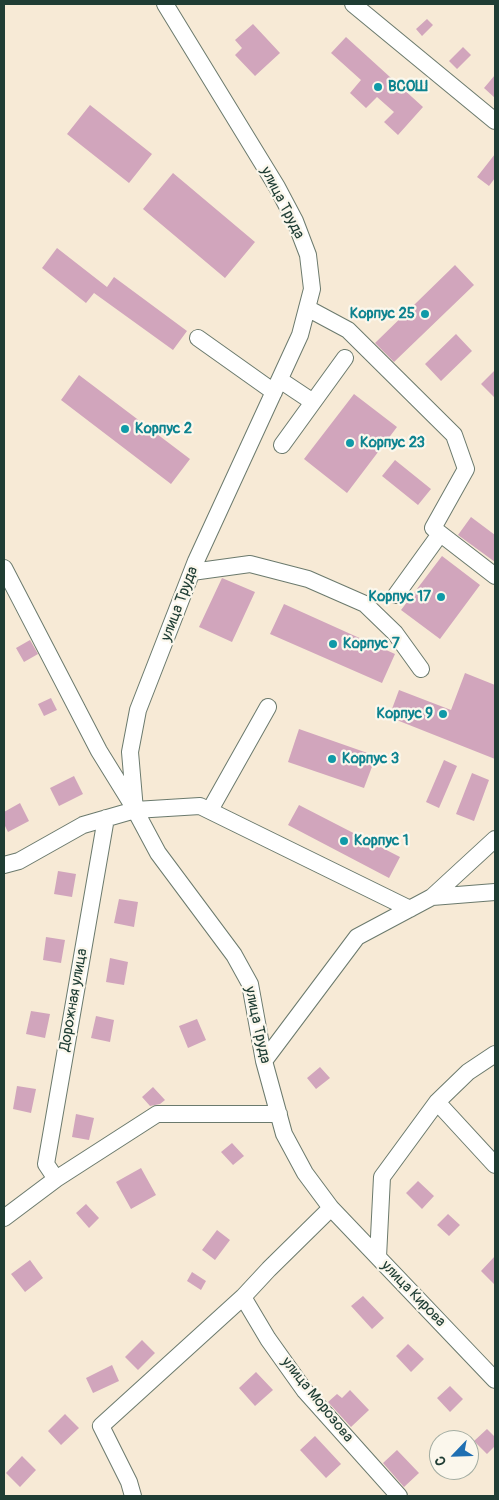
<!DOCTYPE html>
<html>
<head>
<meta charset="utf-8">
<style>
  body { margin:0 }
  #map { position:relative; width:499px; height:1500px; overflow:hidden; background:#f7ead6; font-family:Pangolin,sans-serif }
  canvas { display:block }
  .frame { position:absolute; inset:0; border:5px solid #1f3d34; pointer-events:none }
  .north { position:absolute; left:429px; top:1430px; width:50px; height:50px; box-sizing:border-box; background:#fbf7ec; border:1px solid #a3ada2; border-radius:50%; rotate:246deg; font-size:14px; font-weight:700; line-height:20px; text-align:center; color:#1f3d34 }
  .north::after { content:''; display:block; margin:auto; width:18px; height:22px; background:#1f6fb2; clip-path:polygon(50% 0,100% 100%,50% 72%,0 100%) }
</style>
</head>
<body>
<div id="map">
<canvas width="499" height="1500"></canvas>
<div class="frame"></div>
<div class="north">С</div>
</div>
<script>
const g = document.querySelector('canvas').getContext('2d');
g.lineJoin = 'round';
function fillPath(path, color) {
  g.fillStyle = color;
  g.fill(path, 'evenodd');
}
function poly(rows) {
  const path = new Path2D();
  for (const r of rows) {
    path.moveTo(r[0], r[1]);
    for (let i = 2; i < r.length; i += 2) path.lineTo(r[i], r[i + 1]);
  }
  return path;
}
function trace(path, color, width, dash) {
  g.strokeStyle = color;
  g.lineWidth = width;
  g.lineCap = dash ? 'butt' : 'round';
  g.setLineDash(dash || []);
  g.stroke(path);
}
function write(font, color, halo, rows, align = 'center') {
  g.font = font + ' Pangolin,sans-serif';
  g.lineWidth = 4.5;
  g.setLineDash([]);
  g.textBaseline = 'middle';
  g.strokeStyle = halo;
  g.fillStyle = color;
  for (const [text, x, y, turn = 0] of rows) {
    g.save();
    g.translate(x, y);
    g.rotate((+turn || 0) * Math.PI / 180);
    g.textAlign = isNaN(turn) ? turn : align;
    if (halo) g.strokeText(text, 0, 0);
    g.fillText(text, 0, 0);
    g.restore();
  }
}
fillPath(poly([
  [427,19,433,25,422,36,416,29],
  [253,24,280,53,255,76,235,55,242,48,235,40],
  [346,37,423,107,398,135,384,122,394,112,377,97,366,108,350,93,361,80,331,53],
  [463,47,471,55,457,69,449,61],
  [495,75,495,98,484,88],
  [90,105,152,154,129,183,67,134],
  [495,154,495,178,489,186,477,177],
  [173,173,255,242,225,278,143,209],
  [57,248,107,287,114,277,187,331,173,350,94,293,86,303,42,268],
  [455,265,474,285,394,362,375,343],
  [456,334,472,351,441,381,425,364],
  [495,370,495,398,481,384],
  [79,375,190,459,171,484,61,400],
  [354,394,397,427,347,493,304,459],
  [395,460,431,489,418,505,382,476],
  [471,517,495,535,495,562,458,535],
  [442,556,480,585,440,639,401,610],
  [222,578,255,592,232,642,199,627],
  [284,604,395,654,382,683,270,634],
  [30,640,38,654,24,662,16,648],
  [465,673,495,685,495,759,389,717,399,690,451,710],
  [51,698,57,710,44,716,38,704],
  [299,729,376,756,364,788,288,762],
  [444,760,457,766,439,808,426,802],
  [472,773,489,780,474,821,456,814],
  [74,776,83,794,59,806,50,788],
  [20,803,29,821,8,832,4,824,4,812],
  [299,805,400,857,389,878,288,825],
  [58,871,76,874,72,897,54,894],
  [119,899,138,902,134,927,114,923],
  [46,937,65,940,61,963,43,960],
  [110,958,128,962,124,985,106,982],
  [31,1011,50,1014,45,1038,26,1034],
  [96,1016,114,1020,110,1042,91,1038],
  [197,1019,206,1040,188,1048,179,1026],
  [320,1067,330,1078,316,1089,307,1078],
  [17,1086,36,1089,31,1113,13,1109],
  [153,1087,165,1100,160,1104,150,1106,142,1097],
  [76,1114,94,1118,89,1140,72,1137],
  [232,1143,244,1156,233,1165,221,1152],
  [141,1168,156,1195,131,1209,116,1182],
  [418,1181,434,1196,422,1209,406,1193],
  [86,1204,99,1218,89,1228,76,1213],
  [448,1214,460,1225,449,1236,437,1225],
  [217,1230,230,1240,215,1260,202,1250],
  [495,1256,495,1285,481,1271],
  [30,1260,43,1278,25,1292,11,1274],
  [192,1272,206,1281,201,1290,187,1281],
  [363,1296,384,1318,372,1329,351,1306],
  [142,1340,155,1353,138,1370,125,1357],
  [408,1344,424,1359,411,1372,396,1356],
  [112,1365,119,1381,93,1393,86,1378],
  [256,1372,273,1390,255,1406,239,1388],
  [450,1386,463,1399,450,1412,437,1398],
  [350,1390,369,1410,351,1427,328,1402,337,1394,342,1398],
  [65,1414,79,1428,61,1445,48,1431],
  [487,1429,495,1437,495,1446,487,1454,474,1441],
  [315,1436,341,1464,326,1478,300,1450],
  [397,1450,419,1473,404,1487,383,1463],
  [22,1456,36,1470,20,1487,6,1473]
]), '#d1a5bc');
const minor = poly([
  [165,4,277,187,295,221,308,255,312,289,300,335,196,561,138,710,130,752,135,810,158,853,234,955,250,984,264,1061,284,1134,305,1173,331,1208,495,1380],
  [353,4,495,121],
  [307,308,348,330,454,435,466,469,433,528,495,576],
  [198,338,274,392],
  [280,380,313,402],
  [282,445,345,358],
  [4,568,99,751,133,806],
  [192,572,250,564,308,579,365,604,395,633,421,669],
  [396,595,440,534],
  [210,810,268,707],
  [4,865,19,861,83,825,135,810,200,806,410,909],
  [432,897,495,892],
  [264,1061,357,937,432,897,495,839],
  [437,1102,495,1165],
  [56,1179,46,1164,106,818],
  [4,1218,56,1179,157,1114,279,1114],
  [378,1257,382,1177,437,1102,468,1072,495,1054],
  [243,1297,268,1339,305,1391,399,1496],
  [133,1496,129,1482,101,1426,243,1297,269,1269,331,1208]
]);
trace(minor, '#6b7a6d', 18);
trace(minor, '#fff', 16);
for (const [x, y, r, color] of [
  [378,87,5,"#0f9aa8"],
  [425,314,5,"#0f9aa8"],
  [125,429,5,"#0f9aa8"],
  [350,443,5,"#0f9aa8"],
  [441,597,5,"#0f9aa8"],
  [333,644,5,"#0f9aa8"],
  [443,714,5,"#0f9aa8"],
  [332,759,5,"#0f9aa8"],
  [344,841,5,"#0f9aa8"]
]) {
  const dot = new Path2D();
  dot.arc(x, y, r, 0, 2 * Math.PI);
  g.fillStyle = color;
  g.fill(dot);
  trace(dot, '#fbf7ec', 2);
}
write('bold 15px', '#0d838f', '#fbf7ec', [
  ["ВСОШ",388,87],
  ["Корпус 25",415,314,"right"],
  ["Корпус 2",135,429],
  ["Корпус 23",360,443],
  ["Корпус 17",431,597,"right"],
  ["Корпус 7",343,644],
  ["Корпус 9",433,714,"right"],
  ["Корпус 3",342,759],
  ["Корпус 1",354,841]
], 'left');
write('15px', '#1f3d34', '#fbf7ec', [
  ["улица Труда",282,203,63],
  ["улица Труда",180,604,-69],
  ["Дорожная улица",74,1000,-80],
  ["улица Труда",257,1025,78],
  ["улица Кирова",413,1294,46],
  ["улица Морозова",317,1400,51]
]);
</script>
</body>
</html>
